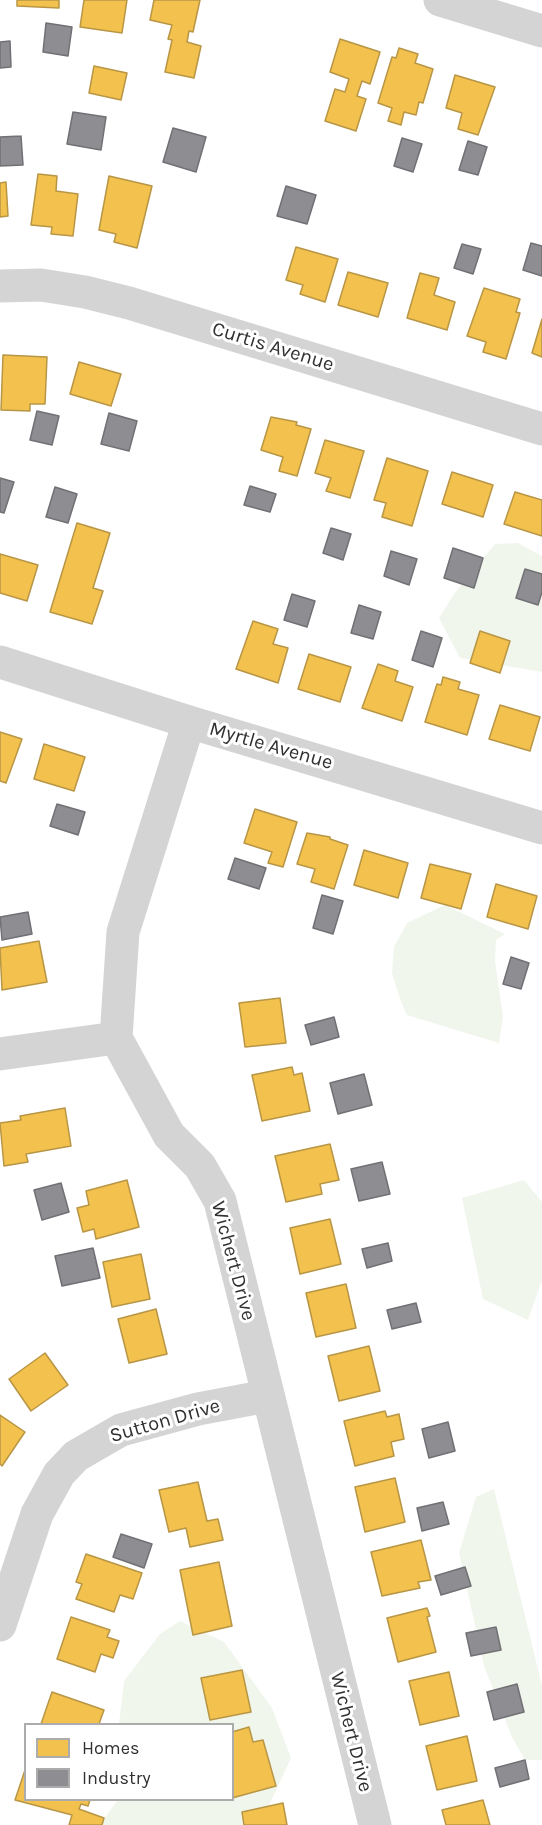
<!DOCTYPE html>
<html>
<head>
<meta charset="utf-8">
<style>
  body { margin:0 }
  #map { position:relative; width:542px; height:1825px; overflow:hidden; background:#fff; font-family:Karla,sans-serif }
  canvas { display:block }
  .legend { position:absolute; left:24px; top:1723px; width:210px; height:78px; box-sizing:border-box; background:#fff; border:2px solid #acacac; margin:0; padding:8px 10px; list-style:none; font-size:18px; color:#303030 }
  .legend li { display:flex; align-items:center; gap:12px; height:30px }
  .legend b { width:30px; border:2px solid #acacac }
</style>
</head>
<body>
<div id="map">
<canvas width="542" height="1825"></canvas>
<ul class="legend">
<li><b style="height:16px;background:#f2c14e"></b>Homes</li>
<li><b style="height:16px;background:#8d8d92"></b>Industry</li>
</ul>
</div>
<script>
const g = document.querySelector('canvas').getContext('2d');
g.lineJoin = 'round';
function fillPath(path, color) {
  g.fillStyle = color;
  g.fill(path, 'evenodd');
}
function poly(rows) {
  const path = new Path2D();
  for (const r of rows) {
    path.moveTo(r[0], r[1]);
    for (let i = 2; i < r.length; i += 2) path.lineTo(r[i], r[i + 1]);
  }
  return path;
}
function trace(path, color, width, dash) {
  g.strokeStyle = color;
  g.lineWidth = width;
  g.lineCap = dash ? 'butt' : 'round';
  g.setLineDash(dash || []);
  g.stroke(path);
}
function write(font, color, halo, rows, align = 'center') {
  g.font = font + ' Karla,sans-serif';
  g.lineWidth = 6;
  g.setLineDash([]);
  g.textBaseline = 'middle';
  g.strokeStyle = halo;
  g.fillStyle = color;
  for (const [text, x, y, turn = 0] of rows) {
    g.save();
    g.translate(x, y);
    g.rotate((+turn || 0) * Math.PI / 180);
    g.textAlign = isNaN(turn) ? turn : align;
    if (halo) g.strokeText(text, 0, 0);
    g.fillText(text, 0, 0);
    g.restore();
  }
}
fillPath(poly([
  [518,543,542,556,542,672,460,658,439,618,454,594,495,544],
  [445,905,505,934,496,940,495,961,503,1017,499,1043,407,1015,400,999,392,973,394,947,407,923],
  [524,1180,542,1202,542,1280,528,1320,483,1299,462,1198],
  [494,1489,542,1686,542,1760,525,1760,512,1737,484,1666,459,1553,476,1497],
  [180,1621,224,1642,272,1708,291,1758,260,1825,99,1825,118,1800,232,1800,232,1724,119,1724,124,1681,160,1634]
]), '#f1f6ec');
const homes = poly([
  [17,0,59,0,59,8,17,6,17,0],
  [84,0,127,0,122,33,80,27,84,0],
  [154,0,200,0,193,32,189,31,187,42,201,46,194,78,165,72,172,40,168,39,172,25,150,20,154,0],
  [340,39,380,52,370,84,362,81,357,96,366,99,356,131,325,121,335,89,345,92,349,79,330,72,340,39],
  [399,48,418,54,415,63,433,69,423,103,419,102,416,115,404,112,401,125,388,121,392,108,378,103,392,57,396,58,399,48],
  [94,66,127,73,121,100,89,93,94,66],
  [455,75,495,87,478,135,458,129,462,113,446,108,455,75],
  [38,174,57,176,56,191,78,194,73,236,51,234,52,227,31,225,38,174],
  [109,176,152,186,137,248,114,242,116,234,99,230,109,176],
  [6,182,8,216,0,217,0,183,6,182],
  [296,247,338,259,325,302,300,294,303,285,286,280,296,247],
  [348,272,388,283,378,317,338,305,348,272],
  [420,273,439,278,434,295,455,302,447,330,407,318,420,273],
  [484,288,520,299,516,312,520,313,506,359,483,352,486,342,467,336,484,288],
  [542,319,542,357,532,353,542,319],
  [3,355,47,357,45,404,30,404,30,411,1,410,3,355],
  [79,362,121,374,111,406,70,394,79,362],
  [271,417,297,422,296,425,311,429,297,476,279,471,283,457,261,450,271,417],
  [325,440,364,451,350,498,326,491,331,478,315,473,325,440],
  [387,458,428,471,412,526,382,517,386,503,374,500,387,458],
  [452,472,493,485,483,517,442,504,452,472],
  [515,492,542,500,542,536,504,524,515,492],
  [77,523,110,533,93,588,103,591,92,624,50,612,77,523],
  [0,554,38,565,27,601,0,593,0,554],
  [253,621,278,629,273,644,288,648,278,683,236,669,253,621],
  [480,631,510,641,500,673,470,663,480,631],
  [309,654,351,667,340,702,298,689,309,654],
  [378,664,398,671,395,681,413,687,402,721,362,708,378,664],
  [443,677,460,682,458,689,479,695,467,735,425,722,437,684,441,685,443,677],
  [500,705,540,717,530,751,489,739,500,705],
  [0,732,22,739,6,783,0,781,0,732],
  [44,744,85,757,74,791,34,779,44,744],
  [255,809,297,822,283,867,268,863,272,852,244,843,255,809],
  [307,833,330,837,330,839,348,845,334,889,311,882,315,869,297,864,307,833],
  [364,850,408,863,398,898,354,885,364,850],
  [430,864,471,874,461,909,421,898,430,864],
  [496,884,537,896,528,929,487,917,496,884],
  [39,941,47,982,2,990,0,948,39,941],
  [280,998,286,1043,245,1047,239,1003,280,998],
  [292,1067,294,1075,302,1073,310,1111,262,1121,252,1075,292,1067],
  [65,1108,71,1146,26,1154,28,1162,4,1166,0,1123,21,1120,20,1116,65,1108],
  [330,1144,339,1180,320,1184,322,1194,286,1202,275,1156,330,1144],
  [127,1180,139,1227,96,1239,94,1229,83,1232,77,1208,89,1205,86,1191,127,1180],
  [330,1219,341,1264,300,1274,290,1228,330,1219],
  [141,1254,150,1299,112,1307,103,1262,141,1254],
  [346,1284,356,1328,316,1337,306,1293,346,1284],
  [156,1309,167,1354,129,1363,118,1319,156,1309],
  [369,1346,380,1391,339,1401,328,1356,369,1346],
  [45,1353,68,1385,31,1411,9,1379,45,1353],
  [385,1411,387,1417,399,1414,404,1439,391,1442,394,1456,355,1466,344,1421,385,1411],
  [0,1415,25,1432,2,1466,0,1464,0,1415],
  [395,1478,405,1522,365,1532,355,1487,395,1478],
  [198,1482,207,1521,218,1519,223,1540,190,1547,186,1528,169,1532,159,1490,198,1482],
  [421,1540,431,1580,418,1582,420,1588,382,1596,371,1552,421,1540],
  [86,1554,142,1573,133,1599,120,1595,114,1612,76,1599,82,1584,76,1582,86,1554],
  [219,1562,232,1626,193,1635,180,1570,219,1562],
  [427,1608,430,1616,427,1617,436,1652,398,1662,387,1618,427,1608],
  [71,1617,110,1630,107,1637,119,1641,113,1658,101,1654,95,1672,57,1659,71,1617],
  [242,1670,251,1712,210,1720,201,1678,242,1670],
  [449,1672,459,1716,420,1725,409,1681,449,1672],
  [52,1692,104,1710,99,1724,41,1724,52,1692],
  [249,1727,253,1742,263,1740,276,1786,232,1798,232,1732,249,1727],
  [467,1736,477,1781,437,1790,426,1746,467,1736],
  [26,1767,26,1800,90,1800,88,1806,81,1804,79,1809,104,1818,102,1825,69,1825,72,1815,15,1800,26,1767],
  [483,1800,490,1825,446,1825,442,1810,483,1800],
  [283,1803,287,1825,244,1825,242,1812,283,1803]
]);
fillPath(homes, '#f2c14e');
trace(homes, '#b89645', 1.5);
const industry = poly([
  [46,23,72,27,68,56,43,52,46,23],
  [10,41,11,67,0,68,0,42,10,41],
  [73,112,106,117,101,150,67,144,73,112],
  [173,128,206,137,196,172,163,162,173,128],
  [21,136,23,165,0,166,0,137,21,136],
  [402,138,422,144,413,172,394,166,402,138],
  [468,141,487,147,478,175,459,170,468,141],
  [286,186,316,195,307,224,277,216,286,186],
  [531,243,542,246,542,276,523,270,531,243],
  [462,244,481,249,473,274,454,268,462,244],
  [37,411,59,416,52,445,30,440,37,411],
  [109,413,137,421,129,451,101,444,109,413],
  [0,478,14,482,4,513,0,512,0,478],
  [250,486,276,494,270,512,244,505,250,486],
  [55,487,77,494,68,523,46,517,55,487],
  [331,528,351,534,343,560,323,553,331,528],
  [453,548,483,558,474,588,444,578,453,548],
  [391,551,417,559,409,585,384,576,391,551],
  [525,569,542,574,542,592,538,605,516,598,525,569],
  [292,594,315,601,307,627,284,620,292,594],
  [359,605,381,612,373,639,351,633,359,605],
  [421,631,442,638,433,667,412,660,421,631],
  [57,804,85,812,78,835,50,826,57,804],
  [235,858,266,868,259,889,228,879,235,858],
  [322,895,343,901,333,934,313,928,322,895],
  [28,912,32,934,2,940,0,917,28,912],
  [511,957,529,963,521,989,503,984,511,957],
  [334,1017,339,1037,311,1045,305,1025,334,1017],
  [364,1074,372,1105,338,1114,330,1083,364,1074],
  [382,1162,390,1194,359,1201,351,1169,382,1162],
  [61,1183,69,1212,42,1220,34,1190,61,1183],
  [388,1243,392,1261,367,1268,362,1249,388,1243],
  [93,1248,100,1278,62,1286,55,1256,93,1248],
  [416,1303,421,1322,392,1329,387,1310,416,1303],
  [448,1422,455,1451,429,1458,422,1429,448,1422],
  [443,1502,449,1524,422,1531,417,1508,443,1502],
  [121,1534,152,1544,144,1568,113,1557,121,1534],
  [465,1567,471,1586,441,1595,435,1576,465,1567],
  [496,1627,501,1650,471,1656,466,1633,496,1627],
  [517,1684,524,1712,494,1720,487,1692,517,1684],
  [525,1760,529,1779,500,1787,495,1768,525,1760]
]);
fillPath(industry, '#8d8d92');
trace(industry, '#717175', 1.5);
trace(poly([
  [440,0,542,31],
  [0,286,41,285,85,292,129,303,542,429],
  [0,662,189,722,542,828],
  [189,722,123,932,116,1038,169,1135,200,1166,220,1201,375,1825],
  [0,1054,116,1038],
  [0,1625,37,1514,59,1474,76,1456,121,1430,198,1409,267,1396]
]), '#d4d4d4', 33);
write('20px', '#303030', '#fff', [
  ["Curtis Avenue",273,347,17],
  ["Myrtle Avenue",271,746,16],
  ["Wichert Drive",233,1261,75],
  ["Sutton Drive",165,1421,-16],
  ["Wichert Drive",351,1732,76]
]);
</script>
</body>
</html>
